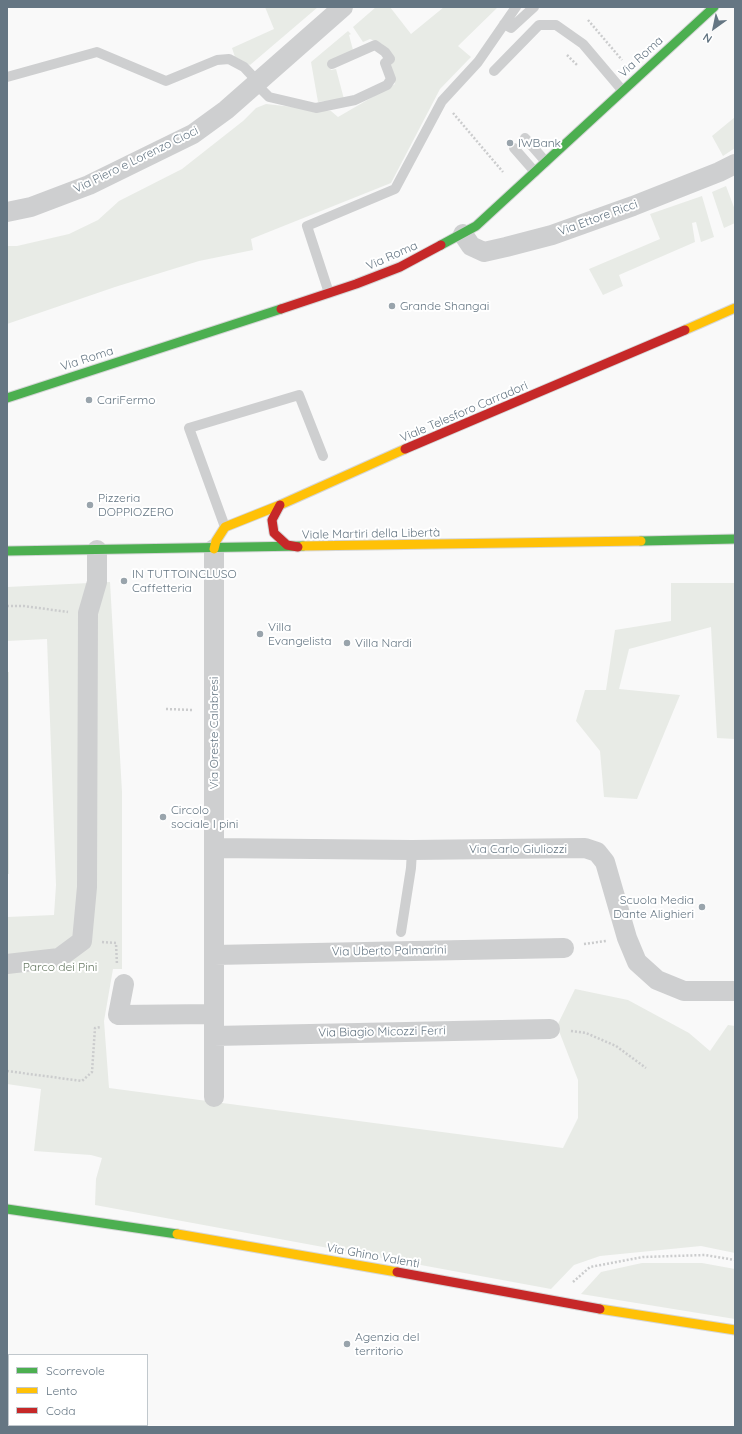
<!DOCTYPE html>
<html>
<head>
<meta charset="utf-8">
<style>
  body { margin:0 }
  #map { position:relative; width:742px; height:1434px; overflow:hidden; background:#f9f9f9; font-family:Quicksand,sans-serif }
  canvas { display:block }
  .frame { position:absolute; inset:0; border:8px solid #657683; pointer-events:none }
  .legend { position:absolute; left:8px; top:1354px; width:140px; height:72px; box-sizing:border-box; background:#fff; border:1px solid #c1c8cd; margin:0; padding:5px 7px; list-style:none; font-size:12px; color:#657683 }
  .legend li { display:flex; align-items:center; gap:8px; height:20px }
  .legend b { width:20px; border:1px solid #c1c8cd }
  .north { position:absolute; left:694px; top:8px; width:40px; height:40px; -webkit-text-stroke:3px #fff; paint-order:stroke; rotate:213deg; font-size:11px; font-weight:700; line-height:16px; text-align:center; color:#657683 }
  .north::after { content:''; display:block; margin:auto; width:14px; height:18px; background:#657683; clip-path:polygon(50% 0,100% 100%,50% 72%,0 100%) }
</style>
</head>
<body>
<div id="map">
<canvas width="742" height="1434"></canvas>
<div class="frame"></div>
<ul class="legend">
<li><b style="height:5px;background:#4caf50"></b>Scorrevole</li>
<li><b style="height:5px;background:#ffc107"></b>Lento</li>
<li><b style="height:5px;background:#c62828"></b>Coda</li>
</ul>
<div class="north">N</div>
</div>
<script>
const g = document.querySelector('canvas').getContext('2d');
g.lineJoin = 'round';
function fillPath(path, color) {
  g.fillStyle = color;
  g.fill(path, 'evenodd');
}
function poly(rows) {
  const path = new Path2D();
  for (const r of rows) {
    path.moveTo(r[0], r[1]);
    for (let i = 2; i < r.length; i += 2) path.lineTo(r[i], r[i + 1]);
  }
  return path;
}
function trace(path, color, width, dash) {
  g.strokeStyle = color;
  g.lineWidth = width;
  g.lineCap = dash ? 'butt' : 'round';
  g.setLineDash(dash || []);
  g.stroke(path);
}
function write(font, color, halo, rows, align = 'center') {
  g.font = font + ' Quicksand,sans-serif';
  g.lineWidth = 4;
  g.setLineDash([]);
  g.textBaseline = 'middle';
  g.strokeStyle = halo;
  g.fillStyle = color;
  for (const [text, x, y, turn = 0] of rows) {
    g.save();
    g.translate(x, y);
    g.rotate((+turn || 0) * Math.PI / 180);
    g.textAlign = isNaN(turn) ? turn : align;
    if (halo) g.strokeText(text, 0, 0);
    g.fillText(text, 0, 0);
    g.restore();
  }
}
fillPath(poly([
  [265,7,318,7,250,65,235,57,232,48,274,29],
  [376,7,390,7,411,34,444,7,498,7,458,46,471,57,440,89,391,183,251,239,253,250,199,261,115,287,7,324,7,246,17,246,69,234,98,220,119,201,182,169,243,121,256,108,266,104,331,111,338,117,395,84,387,64,392,61,382,44,370,39,363,42,353,27],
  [348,31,351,34,349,35,353,50,328,63,331,70,336,69,344,99,318,102,311,62],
  [735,117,735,148,723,156,712,136],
  [726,186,735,210,735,223,724,228,712,192],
  [702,196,714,237,701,242,696,222,692,223,695,242,619,275,623,286,603,295,589,269,660,239,650,214],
  [110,582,122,792,122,969,113,969,104,1021,109,1088,563,1148,578,1118,578,1080,557,1026,575,989,628,1000,689,1033,710,1051,728,1025,735,1026,735,1253,701,1246,600,1256,574,1265,551,1289,95,1205,96,1179,102,1158,91,1155,34,1151,41,1089,7,1084,7,917,54,915,56,885,47,639,7,641,7,587],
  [671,583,735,583,735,739,717,738,711,627,629,649,619,689,680,695,637,799,604,797,600,751,576,721,585,690,606,690,615,630,671,621],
  [7,672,9,672,9,874,7,874],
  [642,1263,702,1263,735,1269,735,1319,581,1294,601,1272]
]), '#e8ebe6');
const fast = poly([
  [441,245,476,226,714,7],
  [7,398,281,309],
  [641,541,735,539],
  [7,551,303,546],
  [7,1209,177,1234]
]);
const slow = poly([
  [685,330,735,308],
  [303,546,641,541],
  [214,549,216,541,225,527,280,505,405,449],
  [177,1234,397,1272],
  [600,1309,735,1330]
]);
const jam = poly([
  [281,309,356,284,400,267,441,245],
  [405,449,685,330],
  [280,505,272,520,274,533,287,545,298,547],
  [397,1272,600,1309]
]);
trace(fast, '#d5d6d7', 11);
trace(slow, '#d5d6d7', 11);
trace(jam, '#d5d6d7', 11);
trace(poly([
  [588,20,622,60],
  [567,55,577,65],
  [453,113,503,172],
  [7,606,24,606,68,612],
  [166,709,193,710],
  [102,942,116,943,117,965],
  [584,944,606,941],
  [571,1031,586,1033,616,1046,646,1068],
  [7,1071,82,1081,92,1072,95,1028,101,1027],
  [573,1282,590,1267,643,1257,705,1255,735,1260]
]), '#cbcccd', 2.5, [2, 2]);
trace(poly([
  [504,24,511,28,534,7],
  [494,71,539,25,556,25,583,44,622,90],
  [7,77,97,52,166,81,217,60,229,59,244,67,258,82],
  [256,84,269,97,316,108,355,100,387,85,391,79,385,63,390,59,385,52,375,45,332,64],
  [525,138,546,162],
  [514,148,535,172],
  [329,293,307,226,395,189,442,101,478,62,516,7],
  [225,527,189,428,299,395,323,456],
  [401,932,411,868,412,850]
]), '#cecfd0', 10);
trace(poly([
  [7,212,31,207,89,185,193,134,226,110,343,7],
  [463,234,471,246,484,252,506,247,552,235,633,206,719,172,735,164],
  [214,848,412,850,585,848,597,852,605,862,627,938,637,962,657,980,684,991,735,991],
  [214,955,564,948],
  [7,964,59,958,82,941,87,887,88,613,97,582,97,550],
  [124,984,118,1015,214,1014],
  [214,1036,550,1029],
  [214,1097,214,549],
  [7,1398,9,1399],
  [72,1425,75,1427]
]), '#cecfd0', 20);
trace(fast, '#4caf50', 9);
trace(slow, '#ffc107', 9);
trace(jam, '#c62828', 9);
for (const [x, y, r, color] of [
  [510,143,4,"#99a4ac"],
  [392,306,4,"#99a4ac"],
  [89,400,4,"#99a4ac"],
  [90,505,4,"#99a4ac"],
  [124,581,4,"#99a4ac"],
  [260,634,4,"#99a4ac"],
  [347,643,4,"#99a4ac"],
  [163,817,4,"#99a4ac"],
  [702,907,4,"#99a4ac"],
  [347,1344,4,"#99a4ac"]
]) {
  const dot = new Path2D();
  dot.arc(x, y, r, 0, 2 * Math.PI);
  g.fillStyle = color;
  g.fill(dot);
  trace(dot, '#fff', 1.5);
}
write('12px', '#657683', '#fff', [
  ["Via Roma",641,57,-42],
  ["Via Piero e Lorenzo Cioci",136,160,-26],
  ["Via Ettore Ricci",598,218,-20],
  ["Via Roma",392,256,-24],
  ["Via Roma",87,359,-18],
  ["Viale Telesforo Carradori",464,412,-23],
  ["Viale Martiri della Libertà",371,534,-1],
  ["Via Oreste Calabresi",214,733,-90],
  ["Via Carlo Giuliozzi",518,849],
  ["Via Uberto Palmarini",389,951,-1],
  ["Via Biagio Micozzi Ferri",382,1032,-1],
  ["Via Ghino Valenti",373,1256,10]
]);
write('12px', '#657683', '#fff', [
  ["IWBank",518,143],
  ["Grande Shangai",400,306],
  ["CariFermo",97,400],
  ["Pizzeria",98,498],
  ["DOPPIOZERO",98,512],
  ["IN TUTTOINCLUSO",132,574],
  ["Caffetteria",132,588],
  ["Villa",268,627],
  ["Evangelista",268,641],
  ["Villa Nardi",355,643],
  ["Circolo",171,810],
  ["sociale I pini",171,824],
  ["Scuola Media",694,900,"right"],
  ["Dante Alighieri",694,914,"right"],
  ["Agenzia del",355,1337],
  ["territorio",355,1351]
], 'left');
write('12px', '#687a64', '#fff', [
  ["Parco dei Pini",60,967]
]);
</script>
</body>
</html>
